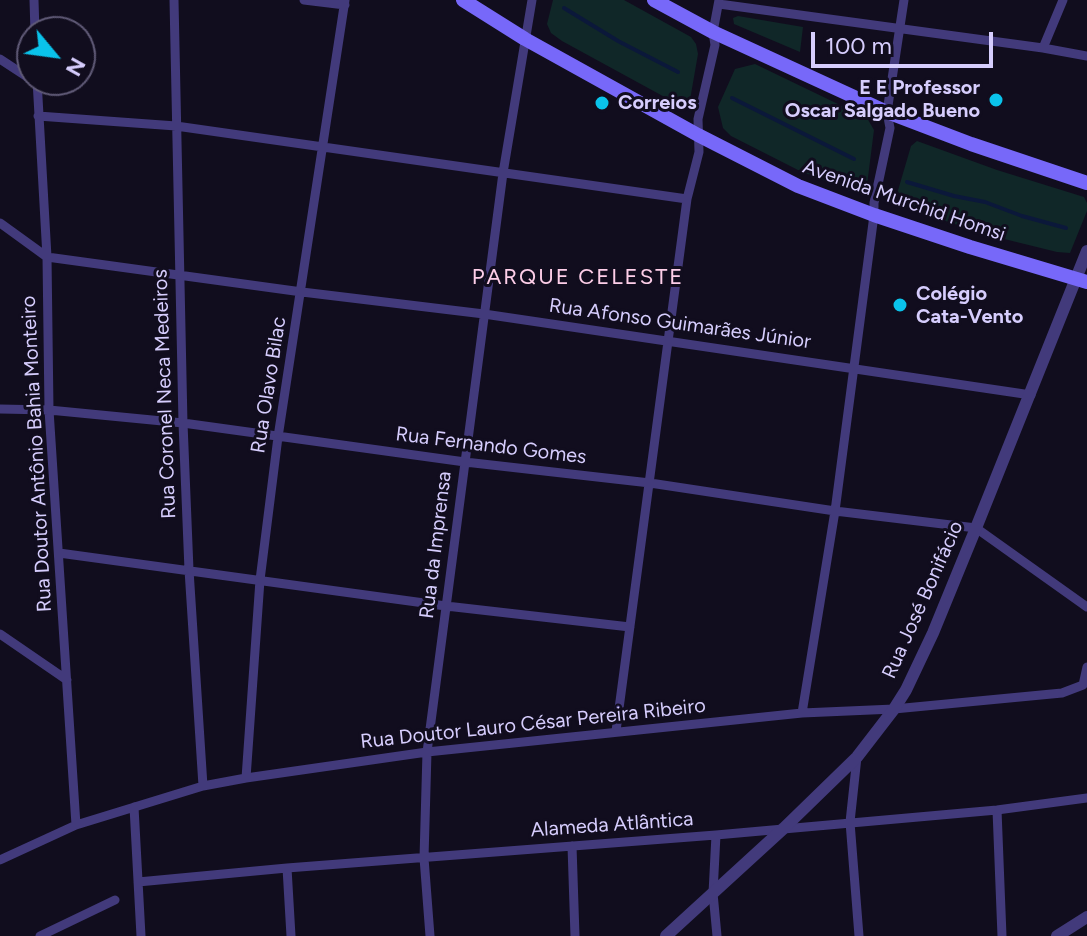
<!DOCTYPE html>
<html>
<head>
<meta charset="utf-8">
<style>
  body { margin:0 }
  #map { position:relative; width:1087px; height:936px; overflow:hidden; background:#110d1e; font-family:Figtree,sans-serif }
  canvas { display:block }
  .north { position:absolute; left:16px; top:16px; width:80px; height:80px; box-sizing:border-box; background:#110d1e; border:2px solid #605a77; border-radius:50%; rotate:119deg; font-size:22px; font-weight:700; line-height:32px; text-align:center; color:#d6cdfd }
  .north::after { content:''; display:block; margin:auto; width:28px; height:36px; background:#0ac3eb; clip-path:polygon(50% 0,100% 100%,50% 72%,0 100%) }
  .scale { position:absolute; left:811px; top:32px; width:182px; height:36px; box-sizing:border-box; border:4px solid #d6cdfd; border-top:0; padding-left:10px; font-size:24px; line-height:28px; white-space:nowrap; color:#d6cdfd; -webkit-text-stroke:6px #110d1e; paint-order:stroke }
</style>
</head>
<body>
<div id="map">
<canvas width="1087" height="936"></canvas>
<div class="north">N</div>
<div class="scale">100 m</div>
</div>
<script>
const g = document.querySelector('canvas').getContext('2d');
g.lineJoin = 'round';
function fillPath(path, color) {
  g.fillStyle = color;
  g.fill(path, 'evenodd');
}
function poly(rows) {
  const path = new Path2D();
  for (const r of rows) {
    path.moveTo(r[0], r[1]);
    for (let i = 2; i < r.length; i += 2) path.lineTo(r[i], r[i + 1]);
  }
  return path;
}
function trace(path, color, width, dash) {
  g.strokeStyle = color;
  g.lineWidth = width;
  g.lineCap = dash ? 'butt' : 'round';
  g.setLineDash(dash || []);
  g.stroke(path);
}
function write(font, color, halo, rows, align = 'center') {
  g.font = font + ' Figtree,sans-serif';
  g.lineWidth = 6;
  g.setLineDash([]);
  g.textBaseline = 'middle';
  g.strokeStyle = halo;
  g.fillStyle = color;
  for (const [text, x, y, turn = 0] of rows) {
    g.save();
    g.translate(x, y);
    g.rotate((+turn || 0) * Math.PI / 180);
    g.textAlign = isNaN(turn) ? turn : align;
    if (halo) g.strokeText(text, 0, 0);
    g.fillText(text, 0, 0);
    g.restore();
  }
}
fillPath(poly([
  [553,0,624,0,691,37,696,44,698,54,690,100,681,106,562,41,551,33,547,24],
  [738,16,803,27,800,52,734,24,733,18],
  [755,64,867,118,874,130,867,185,861,191,850,191,798,170,731,136,723,128,718,107,735,69],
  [917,141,997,170,1084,197,1087,203,1087,211,1070,253,1057,252,988,235,894,204,911,146]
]), '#102728');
trace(poly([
  [564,8,618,41,678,72],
  [732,98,854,159],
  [907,182,954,196,985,202,1022,216,1066,228]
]), '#0b183a', 4);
trace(poly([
  [34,0,35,32],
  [174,0,183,423,189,570,203,786],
  [304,0,345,5],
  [719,4,1043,48,1087,56],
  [1043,48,1063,0],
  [0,59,38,84],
  [37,80,47,257,49,410,76,825],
  [38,116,176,126,687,199],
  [0,223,47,257,302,292,484,314,1031,395],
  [0,409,49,410,183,423,465,462,650,483,835,511,976,528,1087,607],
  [59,553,446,606,630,627],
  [0,634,67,680],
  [1083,685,1087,667],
  [802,713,835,511,874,215,874,203,890,128,887,112,904,0],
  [616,731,687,199,699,152,698,119,715,45,713,32,719,0],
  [857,757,850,822,859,936],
  [246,778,260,580,278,437,345,0],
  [134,807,141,936],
  [997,810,1002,936],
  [716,835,713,893,717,936],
  [572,846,575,936],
  [0,860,76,825,203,786,246,778,427,752,802,713,894,709,1062,693,1083,685],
  [287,868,291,936],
  [138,882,287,868,716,835,997,810,1087,798],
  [40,936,115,900],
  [430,936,424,858,427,752,503,173,532,0]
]), '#423a7b', 9);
trace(poly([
  [666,936,784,828,857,757,894,709,906,690,933,633,976,528,1087,251],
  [1057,936,1087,917]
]), '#423a7b', 12);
trace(poly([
  [463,0,525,39,698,135,798,186,874,215,970,247,1087,282],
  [654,0,713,32,887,112,971,144,1087,183]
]), '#7768f9', 14);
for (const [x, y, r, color] of [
  [996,100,8,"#0ac3eb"],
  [602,103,8,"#0ac3eb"],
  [900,305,8,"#0ac3eb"]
]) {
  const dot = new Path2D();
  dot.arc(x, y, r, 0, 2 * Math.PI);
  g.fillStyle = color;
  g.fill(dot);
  trace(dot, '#110d1e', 3);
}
write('bold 20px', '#d6cdfd', '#110d1e', [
  ["E E Professor",980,88,"right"],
  ["Oscar Salgado Bueno",980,111,"right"],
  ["Correios",618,103],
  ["Colégio",916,294],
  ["Cata-Vento",916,317]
], 'left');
write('20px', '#d6cdfd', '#110d1e', [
  ["Avenida Murchid Homsi",904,201,19],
  ["Rua Afonso Guimarães Júnior",680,324,8],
  ["Rua Olavo Bilac",269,385,-81],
  ["Rua Coronel Neca Medeiros",165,394,-92],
  ["Rua Fernando Gomes",491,446,7],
  ["Rua Doutor Antônio Bahia Monteiro",37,454,-93],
  ["Rua da Imprensa",436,545,-83],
  ["Rua José Bonifácio",923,600,-66],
  ["Rua Doutor Lauro César Pereira Ribeiro",533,724,-6],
  ["Alameda Atlântica",612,825,-4]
]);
g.letterSpacing = '2px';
write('22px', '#fdcee8', '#110d1e', [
  ["PARQUE CELESTE",578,278]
]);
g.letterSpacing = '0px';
</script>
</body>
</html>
